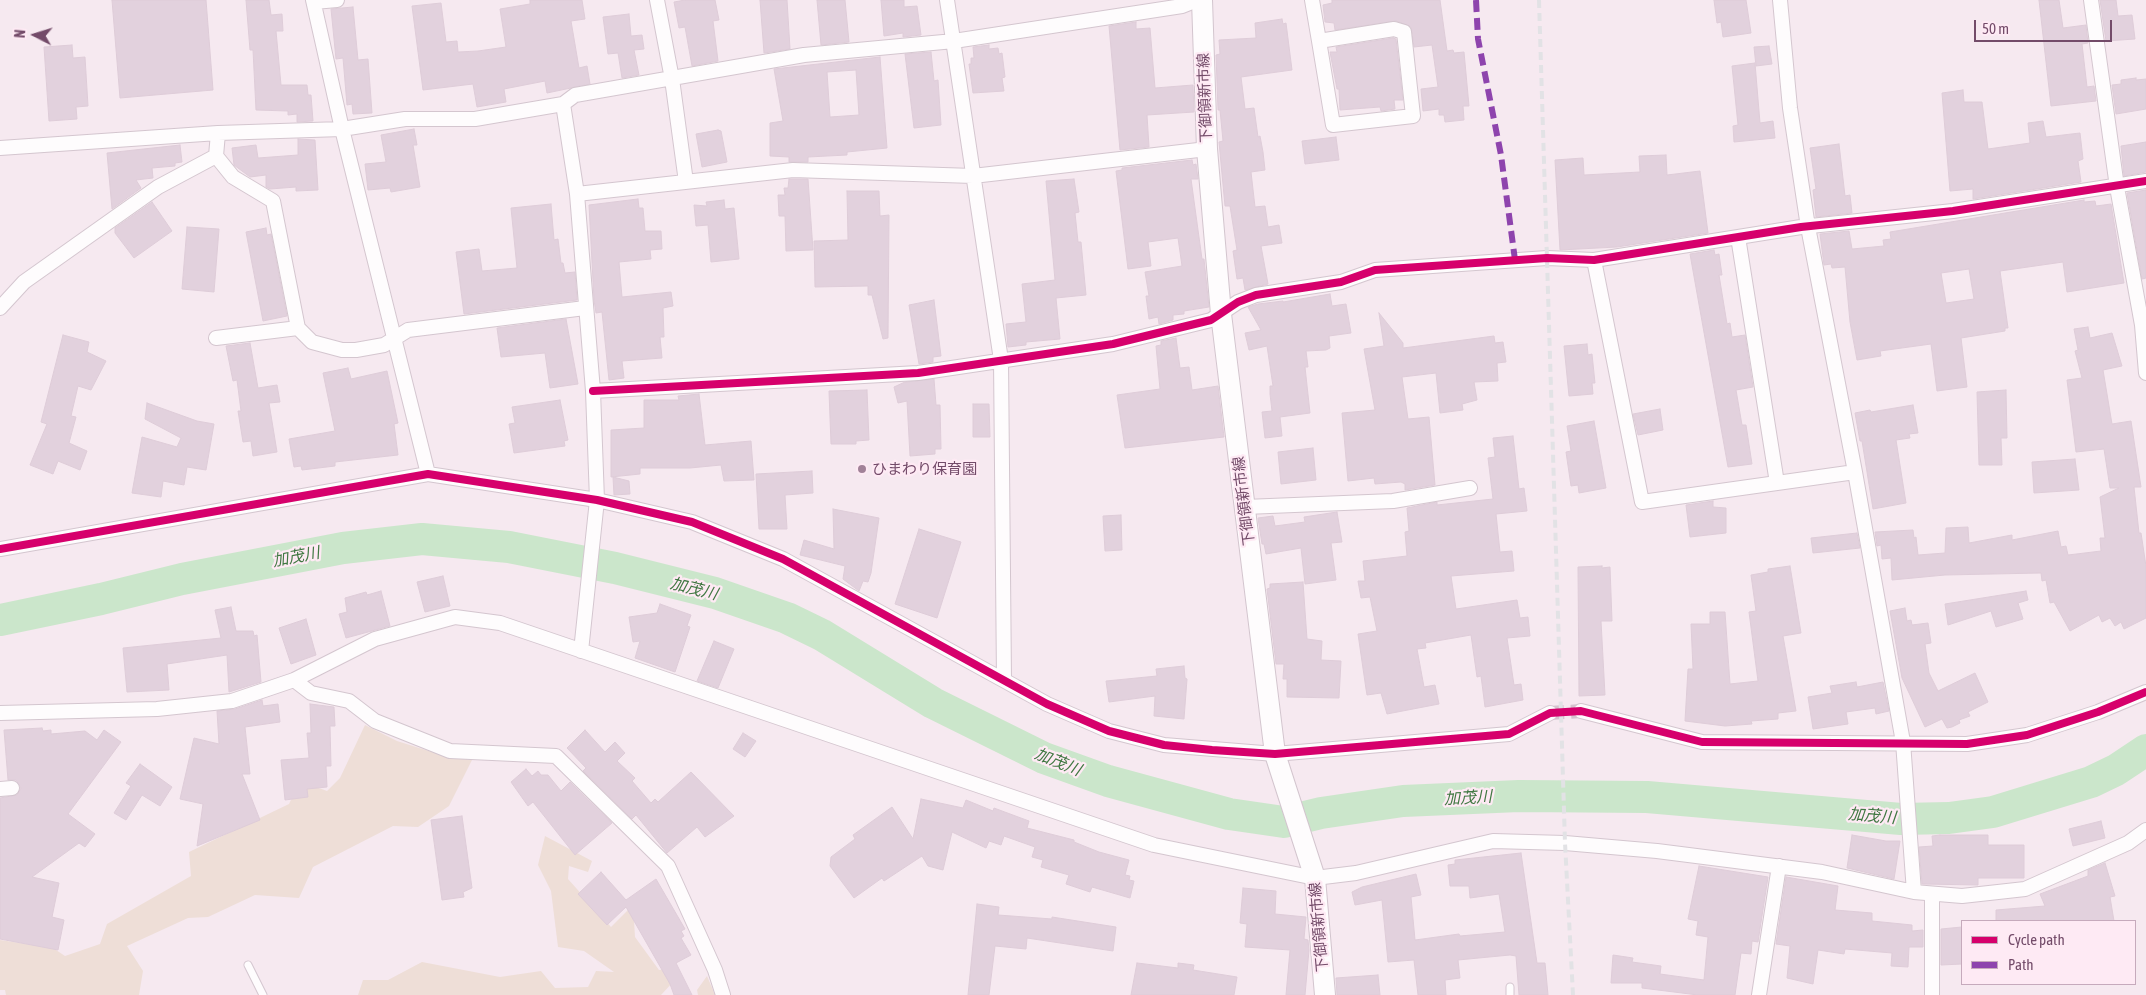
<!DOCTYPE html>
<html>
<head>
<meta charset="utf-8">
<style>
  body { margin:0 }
  #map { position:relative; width:2146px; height:995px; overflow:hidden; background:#f6e9f0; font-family:"Asap Condensed",sans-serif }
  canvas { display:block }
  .legend { position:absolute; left:1961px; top:920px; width:175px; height:65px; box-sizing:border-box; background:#feeaf4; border:1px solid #c6aabc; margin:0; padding:6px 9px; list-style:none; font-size:15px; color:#734b69 }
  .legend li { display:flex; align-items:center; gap:10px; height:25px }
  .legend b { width:25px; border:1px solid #c6aabc }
  .north { position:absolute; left:10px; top:10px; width:50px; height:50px; -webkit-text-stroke:4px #feeaf4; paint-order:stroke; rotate:275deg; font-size:14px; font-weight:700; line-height:20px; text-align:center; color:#734b69 }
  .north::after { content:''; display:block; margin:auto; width:18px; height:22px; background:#734b69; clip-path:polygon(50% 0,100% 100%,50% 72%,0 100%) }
  .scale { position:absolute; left:1974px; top:20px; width:138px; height:22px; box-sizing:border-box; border:2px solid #734b69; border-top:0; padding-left:6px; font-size:15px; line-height:18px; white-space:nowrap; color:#734b69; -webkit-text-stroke:4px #feeaf4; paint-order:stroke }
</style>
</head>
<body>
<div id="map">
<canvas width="2146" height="995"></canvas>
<ul class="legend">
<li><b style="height:6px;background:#d6006c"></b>Cycle path</li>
<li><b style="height:6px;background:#8e44ad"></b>Path</li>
</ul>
<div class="north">N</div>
<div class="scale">50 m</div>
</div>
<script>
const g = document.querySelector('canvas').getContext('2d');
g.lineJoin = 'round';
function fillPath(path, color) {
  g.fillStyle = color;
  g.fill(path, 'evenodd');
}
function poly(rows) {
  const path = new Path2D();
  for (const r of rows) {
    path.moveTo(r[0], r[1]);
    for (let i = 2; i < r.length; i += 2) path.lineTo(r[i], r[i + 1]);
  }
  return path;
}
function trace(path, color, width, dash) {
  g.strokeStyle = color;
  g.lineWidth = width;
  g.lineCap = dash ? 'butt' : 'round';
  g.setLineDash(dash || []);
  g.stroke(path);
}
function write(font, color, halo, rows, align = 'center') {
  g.font = font + ' "Asap Condensed","Noto Sans JP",sans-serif';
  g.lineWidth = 4.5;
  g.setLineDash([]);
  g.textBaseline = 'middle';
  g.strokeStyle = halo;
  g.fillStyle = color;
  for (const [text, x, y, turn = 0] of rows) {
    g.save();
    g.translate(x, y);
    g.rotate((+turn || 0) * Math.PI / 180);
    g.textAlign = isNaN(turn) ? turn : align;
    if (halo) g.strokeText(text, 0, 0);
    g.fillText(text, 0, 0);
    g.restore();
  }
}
fillPath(poly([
  [365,725,397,741,432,752,472,760,449,806,418,827,393,826,313,867,299,898,255,895,208,917,188,918,127,946,143,971,139,995,6,995,5,990,0,990,0,940,53,948,65,956,100,944,107,924,191,876,189,852,289,804,300,781,327,791,340,778],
  [545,836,592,861,588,872,569,866,568,879,611,927,633,905,635,937,659,970,675,968,674,981,661,995,358,995,363,980,388,980,422,962,500,977,541,971,555,988,588,987,596,971,614,972,584,951,558,947,551,891,538,865],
  [707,976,715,995,698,995,697,990]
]), '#eeded7');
trace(poly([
  [0,620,101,599,182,579,343,548,422,539,509,547,615,568,715,593,787,618,822,635,933,703,1044,758,1108,781,1229,814,1284,822,1321,813,1403,801,1519,796,1647,797,1901,819,1949,818,1993,812,2091,782,2116,770,2146,750]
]), '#cbe6cb', 32);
const building = poly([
  [112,0,206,0,213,90,120,98,112,0],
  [246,0,269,0,271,15,282,14,283,31,276,31,281,85,307,85,308,95,311,95,313,121,297,122,297,114,288,115,288,111,256,110,253,50,250,50,246,0],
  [530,0,582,0,585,19,571,21,579,68,587,66,590,84,547,93,545,81,504,89,506,102,477,107,473,84,423,90,412,6,441,3,446,42,457,41,458,52,478,51,506,47,500,9,530,4,530,0],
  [685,0,715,0,719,20,713,21,718,61,692,66,685,27,679,28,674,2,685,0],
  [760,0,787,0,790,49,764,53,760,0],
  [817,0,845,0,849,42,821,45,817,0],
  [881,0,904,0,904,7,917,6,921,35,903,37,903,33,884,36,881,0],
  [1332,0,1440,0,1447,51,1453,50,1454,53,1464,52,1469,106,1463,106,1464,120,1445,122,1444,115,1439,115,1439,109,1423,111,1421,89,1438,87,1432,45,1414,47,1411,27,1396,21,1335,30,1334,23,1325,22,1323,5,1332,3,1332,0],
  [1714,0,1746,0,1751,33,1723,37,1721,22,1717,23,1714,0],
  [2039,0,2059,0,2063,28,2086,25,2088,43,2082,44,2087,87,2094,86,2096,101,2051,106,2039,0],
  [2100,0,2116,0,2118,16,2132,15,2135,39,2106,41,2100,0],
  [353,7,358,60,368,59,372,113,353,114,352,104,347,105,343,58,336,59,331,9,353,7],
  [629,14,631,36,642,35,644,49,634,50,639,75,622,78,618,53,608,54,603,17,629,14],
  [1282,19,1283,24,1286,23,1292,70,1241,77,1245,109,1254,108,1258,137,1260,136,1263,152,1265,170,1251,172,1255,207,1265,206,1268,227,1279,225,1282,243,1261,246,1268,284,1245,290,1243,278,1237,279,1233,251,1237,250,1230,206,1225,206,1219,142,1223,141,1220,110,1218,110,1216,55,1220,54,1219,40,1256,38,1255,23,1282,19],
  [1136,22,1136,29,1150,28,1155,88,1193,85,1194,112,1147,115,1149,147,1120,150,1109,26,1136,22],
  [1393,38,1396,39,1403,100,1394,100,1395,109,1381,111,1380,107,1340,110,1339,89,1337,89,1330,52,1337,52,1336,47,1393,38],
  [72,45,73,58,85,57,88,106,76,107,77,119,49,121,44,47,72,45],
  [989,45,989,49,998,48,999,54,1002,53,1005,77,1002,78,1004,91,973,93,969,64,971,64,971,58,974,58,973,47,989,45],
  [1769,46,1772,64,1756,66,1754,47,1769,46],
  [931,52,934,81,938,80,941,125,914,128,905,54,931,52],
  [880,57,887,148,847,152,847,155,808,157,808,162,789,162,789,157,770,156,770,123,783,121,774,69,880,57],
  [856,70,859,115,830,117,827,72,856,70],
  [1755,63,1760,123,1773,121,1775,138,1734,142,1733,126,1738,125,1732,66,1755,63],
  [2136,78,2136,80,2146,79,2146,109,2116,114,2112,85,2121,84,2121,80,2136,78],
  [1963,90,1964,102,1982,102,1988,149,2030,143,2028,123,2043,121,2046,137,2080,133,2083,159,2078,161,2081,182,1973,199,1973,189,1950,191,1942,93,1963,90],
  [414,129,417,145,413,145,420,187,391,192,390,188,368,190,365,164,386,162,381,135,414,129],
  [718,130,721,131,727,162,702,167,696,134,718,130],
  [1336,137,1339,160,1305,164,1302,141,1336,137],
  [298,139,315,140,318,190,296,191,296,187,270,189,266,187,266,175,250,177,234,165,232,148,256,145,258,158,298,155,298,139],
  [2146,142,2146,172,2124,176,2121,146,2146,142],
  [1839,144,1845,196,1850,195,1852,213,1816,217,1813,190,1816,189,1810,148,1839,144],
  [180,145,182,162,175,163,175,166,152,168,153,178,136,180,141,188,112,209,107,153,180,145],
  [1666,155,1667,175,1700,171,1708,233,1617,247,1560,250,1555,160,1583,158,1584,175,1640,172,1639,156,1666,155],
  [1192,160,1193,165,1196,164,1198,179,1191,179,1202,259,1204,259,1209,307,1184,311,1184,314,1173,315,1173,320,1159,324,1158,317,1149,319,1146,296,1149,296,1145,272,1182,266,1178,238,1148,242,1151,266,1128,269,1116,171,1122,170,1122,168,1192,160],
  [789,179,808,179,813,250,786,251,785,216,779,216,778,195,785,195,784,188,788,188,789,179],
  [1074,179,1079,212,1075,213,1078,242,1081,242,1086,295,1056,298,1060,339,1026,342,1026,345,1008,347,1006,324,1026,322,1022,284,1055,280,1046,181,1074,179],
  [2146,190,2146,278,2142,279,2127,193,2146,190],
  [847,191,879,191,880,216,889,215,888,338,883,339,872,295,868,295,868,286,815,287,814,241,848,240,847,191],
  [638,199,639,208,643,208,645,231,661,231,662,249,650,250,651,259,619,262,622,297,671,292,673,306,663,308,664,337,660,337,662,358,622,361,624,378,609,380,602,312,596,313,594,300,589,205,638,199],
  [724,200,725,209,734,208,739,259,711,262,708,225,696,226,694,205,707,206,706,202,724,200],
  [2084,200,2084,202,2095,201,2096,206,2111,204,2124,283,2067,292,2063,262,2000,271,2008,328,2005,328,2005,331,1961,338,1967,387,1937,391,1931,344,1880,351,1881,356,1857,360,1850,322,1845,267,1832,268,1831,264,1824,265,1820,234,1849,231,1852,249,1884,246,1883,240,1891,239,1890,232,2084,200],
  [1969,269,1974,299,1946,303,1941,273,1969,269],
  [152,202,172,231,134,258,115,233,115,228,152,202],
  [551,204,554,240,558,239,561,263,563,263,565,273,575,272,577,300,464,314,456,252,479,249,482,271,517,268,511,208,551,204],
  [187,227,219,229,214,292,182,289,187,227],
  [266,228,267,235,271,234,287,316,263,321,246,232,266,228],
  [1714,250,1715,255,1719,254,1722,275,1719,275,1727,324,1730,323,1732,337,1745,335,1753,387,1736,390,1742,425,1746,425,1752,464,1728,467,1690,254,1714,250],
  [1330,294,1332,306,1346,304,1351,333,1329,336,1330,348,1326,350,1306,351,1308,367,1305,367,1310,413,1280,417,1282,436,1265,438,1262,412,1272,411,1270,394,1270,386,1273,386,1267,346,1249,350,1245,333,1261,330,1248,307,1258,304,1283,301,1283,302,1330,294],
  [934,300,941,356,933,357,933,362,919,364,909,305,934,300],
  [1379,313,1403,343,1403,348,1494,336,1495,343,1503,342,1506,362,1497,363,1498,381,1474,382,1477,400,1462,404,1463,410,1440,413,1436,373,1402,377,1408,419,1429,417,1435,485,1405,490,1405,484,1401,482,1375,484,1374,478,1348,481,1342,413,1375,410,1364,349,1384,346,1379,313],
  [566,319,578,384,550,388,545,353,501,357,497,328,566,319],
  [2088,327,2090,338,2112,333,2122,366,2103,370,2112,424,2131,421,2141,487,2134,487,2139,533,2141,533,2146,566,2146,618,2124,629,2121,622,2115,626,2110,618,2102,622,2099,615,2070,631,2054,602,2050,603,2046,580,2042,581,2041,573,1945,575,1892,580,1891,558,1882,559,1881,545,1877,546,1875,532,1913,530,1914,538,1916,537,1918,555,1945,553,1946,528,1968,527,1969,543,2012,535,2012,540,2058,531,2061,547,2066,546,2068,555,2101,551,2100,538,2105,538,2100,497,2119,488,2110,488,2104,449,2076,452,2067,380,2082,378,2075,351,2078,350,2074,329,2088,327],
  [63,335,89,342,87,352,106,361,91,390,78,386,71,416,76,417,69,443,87,451,80,470,58,461,53,474,30,465,47,424,41,422,63,335],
  [1176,338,1180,368,1189,367,1192,390,1218,386,1224,437,1125,448,1117,395,1160,389,1156,346,1161,345,1161,341,1176,338],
  [250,343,258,388,277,385,280,402,269,403,277,452,253,456,251,441,243,442,238,411,241,411,237,380,233,381,226,346,250,343],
  [1587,344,1588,355,1592,354,1595,383,1592,383,1593,394,1569,396,1564,346,1587,344],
  [348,368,351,379,387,371,398,423,394,424,398,455,335,462,335,466,302,470,301,466,294,467,289,439,335,431,323,373,348,368],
  [934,379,936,405,940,405,941,449,935,449,935,454,910,456,907,401,898,403,894,387,905,382,934,379],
  [867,390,869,440,856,441,856,444,831,444,829,391,867,390],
  [2006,390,2007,438,2001,438,2002,465,1979,465,1977,392,2006,390],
  [699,394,705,445,751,441,754,480,724,481,721,465,690,468,640,468,640,474,611,477,611,430,644,428,644,400,679,400,678,396,699,394],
  [560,400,568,440,564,441,565,446,514,453,509,424,515,423,512,407,560,400],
  [147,403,197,421,214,424,206,470,187,467,184,485,163,481,161,497,132,493,142,437,177,447,181,438,145,419,147,403],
  [973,404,989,404,990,437,973,437,973,404],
  [1913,405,1918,433,1909,434,1910,438,1896,440,1906,503,1873,509,1862,441,1860,441,1855,413,1870,410,1871,412,1913,405],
  [1660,409,1663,430,1638,435,1633,414,1660,409],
  [1594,421,1606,488,1579,493,1578,485,1571,486,1566,452,1571,451,1567,426,1594,421],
  [1513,436,1519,489,1524,488,1527,511,1496,514,1500,552,1512,551,1514,571,1451,576,1456,609,1517,600,1520,618,1528,617,1530,636,1507,638,1514,685,1521,684,1523,700,1485,707,1481,676,1477,677,1471,635,1425,643,1426,648,1417,649,1424,687,1435,685,1439,704,1387,714,1381,693,1367,695,1366,689,1358,634,1377,631,1370,597,1361,598,1358,581,1365,581,1363,561,1407,556,1405,532,1409,531,1407,508,1437,502,1437,505,1493,499,1488,458,1495,457,1493,438,1513,436],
  [1313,448,1316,480,1281,484,1278,452,1313,448],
  [2075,459,2079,490,2034,493,2032,462,2075,459],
  [812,471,813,493,785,495,787,529,759,529,756,474,812,471],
  [613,477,629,481,630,494,614,495,613,477],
  [1713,501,1713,507,1726,508,1726,533,1690,537,1686,505,1713,501],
  [833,509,879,518,871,573,868,582,863,581,859,591,843,579,845,566,800,555,804,540,834,549,833,509],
  [1337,512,1342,542,1331,543,1336,580,1305,584,1301,548,1266,554,1264,544,1262,544,1258,518,1273,516,1275,526,1305,522,1304,517,1337,512],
  [1121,515,1122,550,1105,551,1103,516,1121,515],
  [919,529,961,542,937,618,895,604,919,529],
  [1857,533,1860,548,1813,553,1811,538,1857,533],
  [1602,566,1602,568,1610,567,1612,621,1601,621,1605,695,1579,696,1578,567,1602,566],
  [1790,566,1801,633,1783,636,1796,711,1778,713,1778,719,1751,721,1752,724,1725,726,1685,721,1688,669,1693,669,1691,624,1710,624,1710,612,1725,612,1730,684,1758,681,1749,612,1756,611,1751,575,1768,572,1768,569,1790,566],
  [443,576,450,606,425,612,417,582,443,576],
  [1303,582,1307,639,1322,641,1321,660,1341,661,1339,698,1287,697,1287,679,1283,679,1284,664,1276,664,1267,589,1270,588,1270,584,1303,582],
  [381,591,390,626,346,638,339,614,347,612,345,598,366,592,367,595,381,591],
  [2026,591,2028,600,2018,603,2023,619,1996,627,1991,611,1948,625,1945,604,2026,591],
  [660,604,691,615,687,626,690,627,675,672,635,658,640,641,633,642,629,617,657,613,660,604],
  [231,607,236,631,253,631,254,636,257,635,261,682,229,692,227,655,167,664,169,690,127,692,123,648,221,638,215,610,231,607],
  [1905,608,1907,621,1911,620,1912,625,1928,623,1931,643,1925,644,1929,673,1938,691,1975,673,1988,702,1968,712,1970,716,1959,720,1960,723,1952,727,1947,728,1942,719,1925,727,1902,678,1890,611,1905,608],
  [306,619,316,655,291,664,279,628,306,619],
  [714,641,734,649,718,688,697,681,714,641],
  [1184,666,1185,678,1187,679,1184,719,1154,716,1155,696,1109,702,1106,681,1157,676,1156,669,1184,666],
  [1856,682,1857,687,1883,682,1889,711,1876,714,1875,708,1846,712,1848,724,1813,729,1808,697,1832,693,1830,686,1856,682],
  [262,700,263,706,278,704,280,722,245,727,250,774,242,774,260,820,197,846,203,804,180,799,194,738,219,744,217,711,235,709,262,700],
  [310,704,334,707,335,726,330,726,331,766,326,766,327,787,307,789,308,797,285,800,281,760,309,758,307,733,311,733,310,704],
  [42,728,43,731,51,730,51,734,85,731,97,740,104,730,121,742,68,814,95,834,85,847,79,843,32,877,59,883,52,917,64,920,58,950,0,939,0,798,17,795,21,788,16,780,8,780,4,730,42,728],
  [585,730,605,752,615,742,625,753,617,761,635,778,632,781,651,803,655,799,658,802,691,772,734,816,705,837,697,827,667,853,636,815,632,819,583,771,586,768,567,748,585,730],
  [743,733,756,741,745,757,733,749,743,733],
  [140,764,172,787,160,806,142,795,126,820,114,813,131,786,126,783,140,764],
  [526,769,532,776,538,771,541,775,548,775,561,791,570,782,612,823,575,855,533,802,528,806,511,782,526,769],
  [921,799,963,808,966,800,993,811,994,808,1029,821,1027,828,1074,840,1074,842,1099,852,1129,860,1125,875,1130,876,1129,880,1134,881,1130,898,1092,887,1090,892,1066,884,1069,875,1041,867,1043,860,1032,857,1035,847,1004,836,1001,845,989,841,986,848,952,832,943,870,928,866,922,856,884,881,882,878,854,898,830,866,831,857,855,839,853,835,892,807,913,839,921,799],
  [462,816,472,888,463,892,464,897,442,900,431,820,462,816],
  [2101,821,2105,838,2073,846,2069,829,2101,821],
  [1852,835,1886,841,1900,841,1894,879,1847,868,1852,835],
  [1940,835,1988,835,1988,845,2024,845,2024,878,1978,878,1978,885,1922,884,1919,847,1933,846,1932,836,1940,835],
  [1521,853,1537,963,1545,963,1548,995,1519,995,1516,956,1510,955,1458,960,1460,978,1445,980,1446,995,1418,995,1414,960,1388,962,1382,900,1355,905,1352,892,1362,887,1416,874,1421,895,1411,897,1415,940,1459,934,1460,936,1505,932,1499,894,1470,898,1469,886,1450,886,1448,865,1455,864,1455,860,1521,853],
  [2105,863,2115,896,2110,897,2114,921,1996,921,1996,910,2045,906,2040,894,2088,876,2088,870,2105,863],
  [1699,866,1768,877,1758,942,1752,941,1751,954,1741,953,1735,995,1698,995,1642,988,1642,983,1611,983,1613,955,1633,958,1632,962,1661,966,1660,974,1704,980,1708,937,1696,935,1698,921,1688,919,1699,866],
  [601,872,626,900,656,879,685,929,681,931,684,936,681,938,691,955,676,963,692,995,674,995,670,984,626,907,607,925,578,894,601,872],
  [1786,877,1838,886,1835,910,1872,913,1872,921,1912,925,1912,931,1923,930,1923,947,1909,947,1908,967,1891,966,1892,953,1845,949,1844,954,1818,950,1813,984,1787,978,1790,946,1776,944,1786,877],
  [1243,888,1276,891,1275,914,1306,917,1304,939,1308,940,1309,950,1305,995,1286,995,1290,950,1245,947,1247,924,1240,923,1243,888],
  [977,904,999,907,998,915,1052,919,1052,917,1116,927,1113,951,1027,938,1026,949,995,946,989,995,968,995,977,904],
  [1962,927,1962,964,1941,965,1941,929,1962,927],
  [1137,963,1178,968,1178,963,1194,965,1193,970,1237,977,1234,995,1131,995,1137,963],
  [1378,975,1380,995,1337,995,1336,978,1378,975]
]);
fillPath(building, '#e2d1dd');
trace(building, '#deccd8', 1);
trace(poly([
  [1550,713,1581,711]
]), '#d5c2ce', 14, [14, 7]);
const lane = poly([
  [248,965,263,995],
  [1510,987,1510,995]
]);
const street = poly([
  [313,0,342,129,428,474],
  [657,0,672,79,686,182],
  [947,0,1001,360,1004,680],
  [1312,0,1319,41,1333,125,1413,116,1404,32,1394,29,1319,41],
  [1780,0,1790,108,1808,227,1855,472,1903,742,1914,892],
  [2091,0,2117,187,2142,325,2146,373],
  [314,2,337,0],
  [563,104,577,194,593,391,597,500,581,651],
  [0,148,218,133,342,129,405,119,475,119,563,104,575,95,804,55,954,41,1182,6,1197,0],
  [216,156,233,177,273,201,298,328],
  [577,194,793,170,973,176,1207,149],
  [1738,237,1777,483],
  [1594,260,1642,502,1855,472],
  [0,308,24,282,158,187,216,156,218,133],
  [216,338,298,328,312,342,342,350,356,350,384,345,408,330,585,308],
  [593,391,918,373,1113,344,1211,320,1238,302,1256,295,1341,282,1375,270,1547,258,1594,260,1801,227,1953,211,2146,181],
  [1245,507,1393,501,1470,488],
  [0,549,428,474,597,500,692,522,783,559,1047,704,1109,731,1164,745,1275,754,1509,734,1550,713],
  [294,680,311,693,349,701,375,721,450,751,556,756,668,866,715,970,723,995],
  [1581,711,1702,742,1967,744,2027,735,2098,712,2146,692],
  [0,713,157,709,232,701,294,680,375,639,455,617,500,623,1154,845,1315,878,1356,873,1493,841,1565,843,1657,851,1822,872,1914,892,1962,896,2025,889,2128,843,2146,830],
  [0,789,12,788],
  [1759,995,1779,866],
  [1932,995,1932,894]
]);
const secondary = poly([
  [1202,0,1207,149,1221,314,1275,754,1315,878,1325,995]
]);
trace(lane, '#d4c6cf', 9);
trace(street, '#d4c6cf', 16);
trace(secondary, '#d3c5ce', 22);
trace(lane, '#fefcfd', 7);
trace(street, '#fefcfd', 14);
trace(secondary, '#fefcfd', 20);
trace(poly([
  [1539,0,1565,843,1573,995]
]), '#e2e2e5', 4, [8, 5]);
trace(poly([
  [1476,0,1478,39,1501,155,1515,260]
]), '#8e44ad', 6, [12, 6]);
trace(poly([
  [593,391,918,373,1113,344,1211,320,1238,302,1256,295,1341,282,1375,270,1547,258,1594,260,1801,227,1953,211,2146,181],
  [0,549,428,474,597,500,692,522,783,559,1047,704,1109,731,1164,745,1212,750,1275,754,1509,734,1550,713,1581,711,1702,742,1967,744,2027,735,2098,712,2146,692]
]), '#d6006c', 8);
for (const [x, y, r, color] of [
  [862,469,5,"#a18298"]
]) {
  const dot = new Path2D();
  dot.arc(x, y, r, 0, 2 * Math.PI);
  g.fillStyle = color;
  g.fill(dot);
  trace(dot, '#feeaf4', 2);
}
write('15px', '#734b69', '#feeaf4', [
  ["下御領新市線",1205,98,-92],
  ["下御領新市線",1244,501,-97],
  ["下御領新市線",1319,927,-95]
]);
write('15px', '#734b69', '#feeaf4', [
  ["ひまわり保育園",872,469]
], 'left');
write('italic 16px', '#407842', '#feeaf4', [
  ["加茂川",296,557,-11],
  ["加茂川",694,589,14],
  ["加茂川",1058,762,22],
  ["加茂川",1468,798,-3],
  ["加茂川",1872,816,5]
]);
</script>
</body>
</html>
